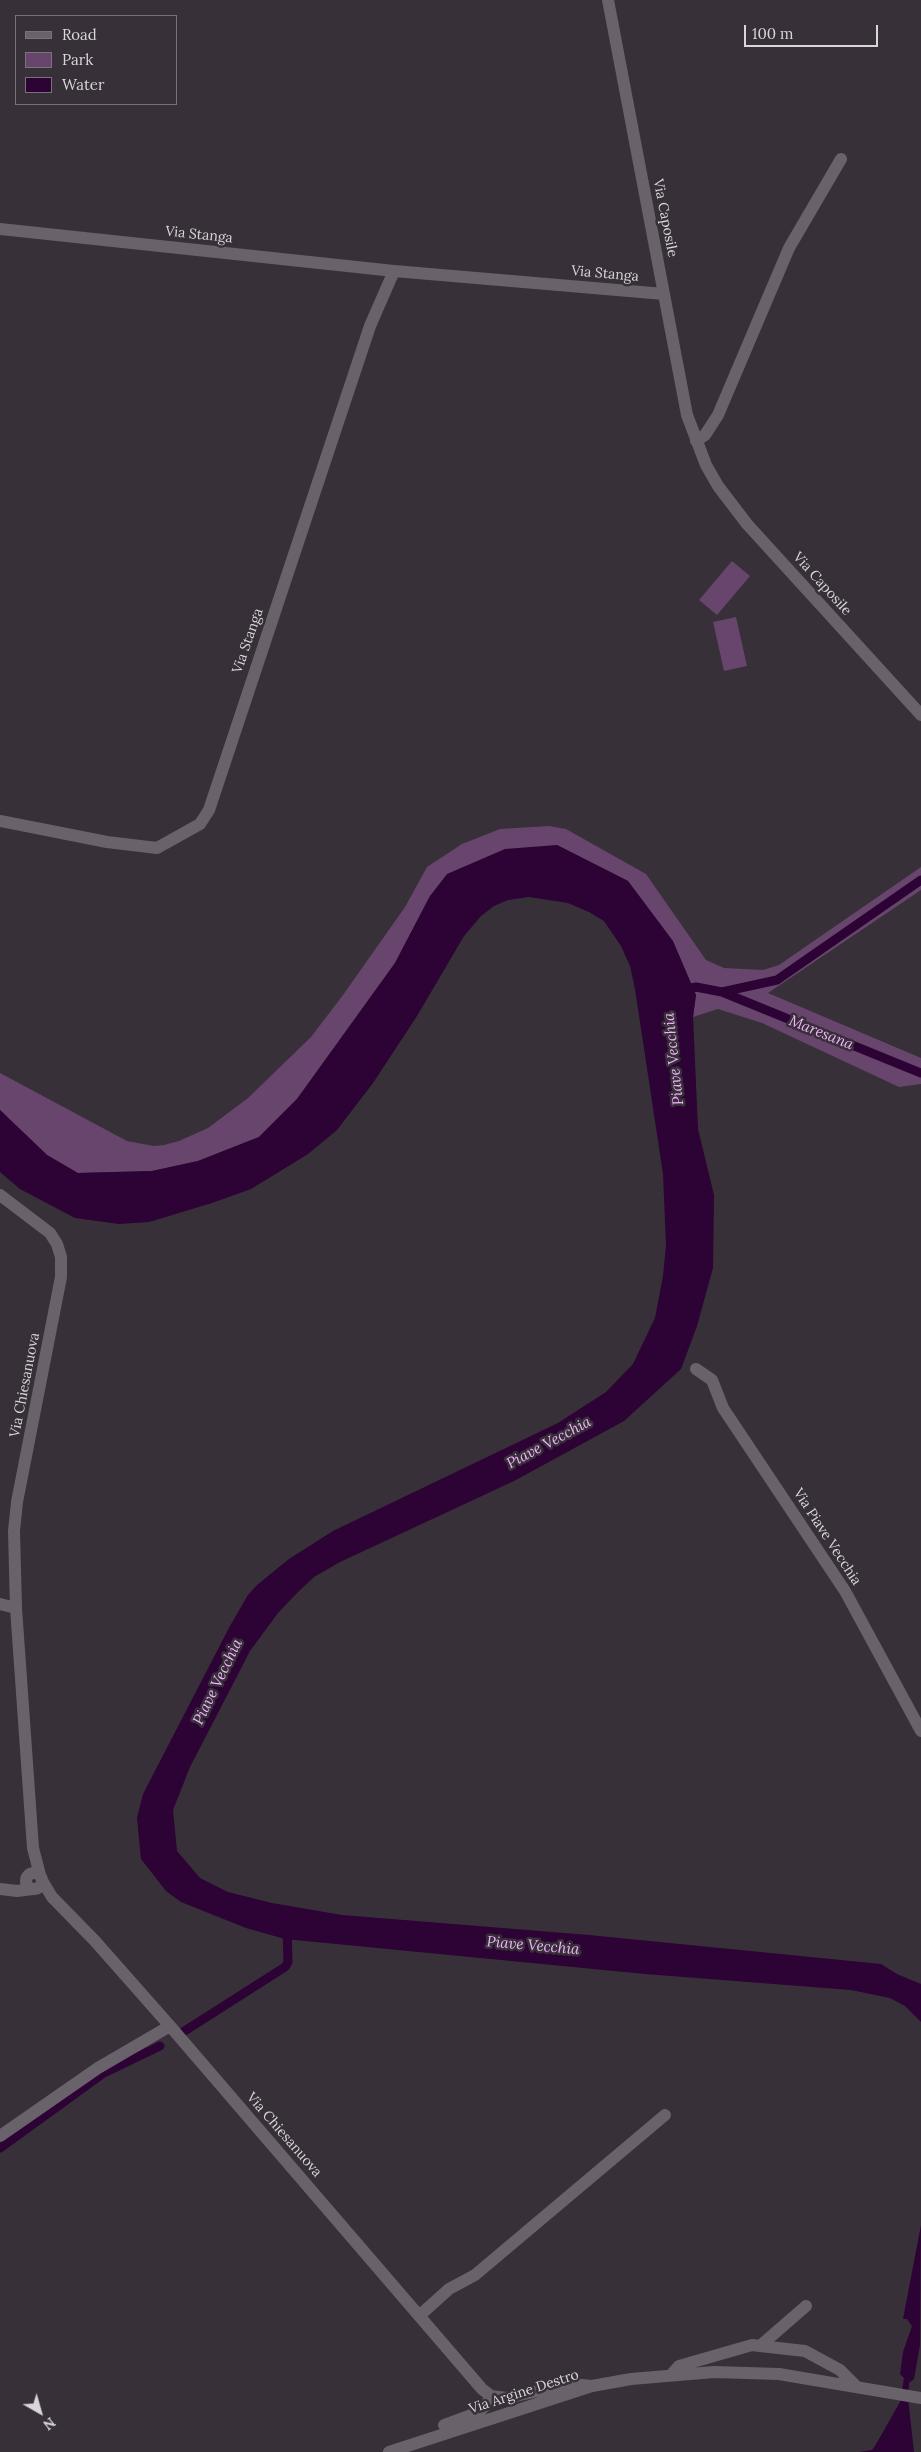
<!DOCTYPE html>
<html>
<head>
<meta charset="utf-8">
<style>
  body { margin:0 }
  #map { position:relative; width:921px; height:2452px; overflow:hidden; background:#373038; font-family:Lora,serif }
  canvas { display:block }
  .legend { position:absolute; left:15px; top:15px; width:162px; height:90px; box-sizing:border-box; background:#373038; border:1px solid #787279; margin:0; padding:6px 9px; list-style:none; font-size:15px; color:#d9d5da }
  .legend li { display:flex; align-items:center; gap:10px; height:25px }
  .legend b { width:25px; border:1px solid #787279 }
  .north { position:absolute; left:15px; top:2387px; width:50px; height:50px; -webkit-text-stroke:4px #373038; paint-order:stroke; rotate:142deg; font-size:14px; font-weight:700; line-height:20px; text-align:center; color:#d9d5da }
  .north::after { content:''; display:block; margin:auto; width:18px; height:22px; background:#d9d5da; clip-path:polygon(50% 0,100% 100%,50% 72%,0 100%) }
  .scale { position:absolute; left:744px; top:25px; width:134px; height:22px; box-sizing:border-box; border:2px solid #d9d5da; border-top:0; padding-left:6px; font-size:15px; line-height:18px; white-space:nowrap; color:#d9d5da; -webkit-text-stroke:4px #373038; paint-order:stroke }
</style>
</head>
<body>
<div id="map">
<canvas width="921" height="2452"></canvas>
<ul class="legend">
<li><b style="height:6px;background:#6a626b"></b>Road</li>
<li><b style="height:14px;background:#67456d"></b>Park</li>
<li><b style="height:14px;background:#2d0234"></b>Water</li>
</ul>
<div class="north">N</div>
<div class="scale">100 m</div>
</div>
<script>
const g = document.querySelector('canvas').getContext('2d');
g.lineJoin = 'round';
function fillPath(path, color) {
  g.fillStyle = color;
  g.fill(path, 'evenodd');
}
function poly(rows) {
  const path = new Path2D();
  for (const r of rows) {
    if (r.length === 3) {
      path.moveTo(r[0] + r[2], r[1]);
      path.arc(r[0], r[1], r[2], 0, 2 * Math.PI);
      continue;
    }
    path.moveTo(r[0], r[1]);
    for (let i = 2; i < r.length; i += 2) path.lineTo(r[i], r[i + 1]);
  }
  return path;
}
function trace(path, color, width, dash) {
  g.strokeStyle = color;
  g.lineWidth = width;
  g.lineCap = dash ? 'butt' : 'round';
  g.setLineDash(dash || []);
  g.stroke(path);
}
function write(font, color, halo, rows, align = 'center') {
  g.font = font + ' Lora,serif';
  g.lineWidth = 5;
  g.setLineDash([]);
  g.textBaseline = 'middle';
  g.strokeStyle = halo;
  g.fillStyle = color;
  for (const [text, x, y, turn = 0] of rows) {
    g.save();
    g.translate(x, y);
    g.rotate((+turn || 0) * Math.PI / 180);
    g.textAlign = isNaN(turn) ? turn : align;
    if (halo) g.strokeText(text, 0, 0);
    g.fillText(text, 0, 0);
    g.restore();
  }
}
fillPath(poly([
  [732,561,750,576,717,615,699,600],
  [736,617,747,666,724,671,713,622],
  [549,826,566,829,646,874,706,960,724,968,763,970,779,965,921,867,921,890,768,993,921,1058,921,1084,899,1087,762,1023,718,1009,693,1017,696,995,673,942,628,881,557,845,430,896,395,963,297,1099,259,1137,198,1161,152,1171,77,1173,47,1155,0,1110,0,1073,127,1141,154,1146,164,1145,179,1141,208,1128,248,1098,311,1037,343,995,405,907,427,867,462,844,500,829]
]), '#67456d');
fillPath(poly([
  [557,845,628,881,673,941,696,995,693,1017,698,1129,714,1195,713,1268,697,1326,681,1369,624,1421,514,1481,340,1562,314,1577,297,1593,278,1613,250,1651,190,1767,173,1810,177,1851,200,1878,228,1892,272,1903,342,1915,589,1935,881,1964,897,1974,921,1984,921,2022,905,2006,890,1998,851,1990,645,1974,285,1939,246,1928,181,1902,166,1891,141,1859,137,1818,143,1794,230,1626,248,1595,257,1585,289,1559,333,1531,558,1423,606,1392,633,1364,655,1318,663,1276,666,1245,663,1174,635,989,630,966,621,946,604,921,589,912,568,903,529,897,508,900,494,906,481,916,464,936,417,1016,373,1083,337,1130,308,1154,251,1189,212,1203,149,1222,119,1224,75,1218,20,1189,0,1172,0,1110,47,1155,78,1173,152,1171,198,1161,259,1137,297,1099,395,963,430,896,447,874,505,849],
  [921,2225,920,2345,914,2379,909,2383,908,2398,914,2452,859,2452,872,2450,875,2446,900,2402,904,2378,900,2374,903,2352,912,2326,907,2319,903,2319]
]), '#2d0234');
trace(poly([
  [682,990,696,987,722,992,777,980,921,880],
  [722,992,921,1073],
  [183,2032,285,1967,288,1962,287,1927],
  [0,2148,102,2074,160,2046]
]), '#2d0234', 9);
trace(poly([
  [608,0,687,415,706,465,718,486,747,524,921,715],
  [0,229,394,271,664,294],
  [696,441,705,435,718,415,789,248,841,159],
  [0,821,107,842,157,848,200,824,209,810,370,326,394,271],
  [0,1195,50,1233,57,1244,61,1257,61,1277,17,1502,14,1531,16,1608,33,1848,40,1875],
  [696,1369,712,1380,723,1408,845,1591,921,1731],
  [0,1604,16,1608],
  [34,1881,8],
  [43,1882,52,1897,95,1941,170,2026,482,2389,491,2396,506,2398,571,2384,592,2386],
  [0,1889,17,1891,33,1889],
  [0,2136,98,2068,170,2026],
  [419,2316,449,2289,475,2275,665,2115],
  [760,2346,806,2306],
  [671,2375,679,2366,752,2345,760,2346,805,2351,840,2370,857,2387],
  [444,2425,479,2412,486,2405,491,2396],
  [389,2452,592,2386,631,2379,714,2372,779,2374,921,2398]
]), '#6a626b', 12);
write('14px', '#d9d5da', '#373038', [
  ["Via Caposile",665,218,79],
  ["Via Stanga",199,235,6],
  ["Via Stanga",605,274,5],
  ["Via Caposile",822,584,48],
  ["Via Stanga",248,641,-71],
  ["Via Chiesanuova",25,1385,-79],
  ["Via Piave Vecchia",827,1537,57],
  ["Via Chiesanuova",284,2135,49],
  ["Via Argine Destro",524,2392,-18]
]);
write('italic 15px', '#f3b3fe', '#373038', [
  ["Maresana",821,1033,22],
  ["Piave Vecchia",674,1059,-96],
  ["Piave Vecchia",549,1443,-28],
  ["Piave Vecchia",218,1682,-64],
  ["Piave Vecchia",533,1946,5]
]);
</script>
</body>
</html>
